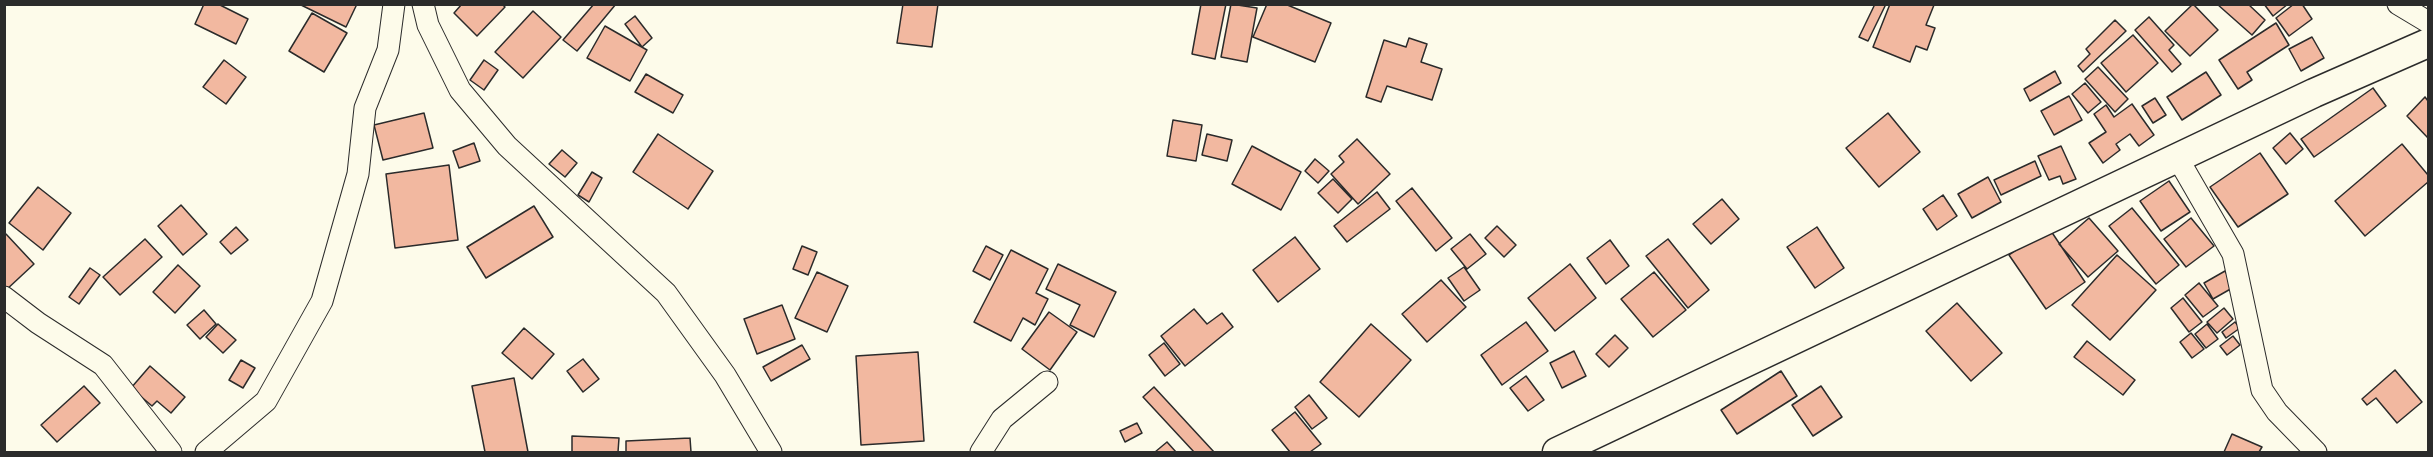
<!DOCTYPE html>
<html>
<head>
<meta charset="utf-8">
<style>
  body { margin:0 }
  #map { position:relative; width:2433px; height:457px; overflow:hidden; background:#fdfbea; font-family:Raleway,sans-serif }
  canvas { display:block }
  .frame { position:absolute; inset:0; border:6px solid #2b2b2b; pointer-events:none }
</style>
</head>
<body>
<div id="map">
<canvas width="2433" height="457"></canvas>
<div class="frame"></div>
</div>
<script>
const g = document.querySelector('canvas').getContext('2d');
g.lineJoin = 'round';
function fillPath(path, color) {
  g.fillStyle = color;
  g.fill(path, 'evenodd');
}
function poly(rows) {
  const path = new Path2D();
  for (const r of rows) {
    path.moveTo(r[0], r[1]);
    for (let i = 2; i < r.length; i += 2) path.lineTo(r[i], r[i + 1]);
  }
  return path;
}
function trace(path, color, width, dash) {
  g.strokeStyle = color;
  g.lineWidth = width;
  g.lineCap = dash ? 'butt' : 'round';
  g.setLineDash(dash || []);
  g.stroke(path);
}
const building = poly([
  [204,4,218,4,248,19,236,44,195,24,204,4],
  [299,4,357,4,346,27,299,4],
  [462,4,502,4,505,7,477,36,454,13,462,4],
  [594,4,616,4,577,51,563,40,594,4],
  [903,4,938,4,932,47,897,43,903,4],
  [1201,4,1226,4,1215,59,1192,54,1201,4],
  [1231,4,1257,8,1247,62,1221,57,1231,4],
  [1267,4,1285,4,1331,23,1315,62,1253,37,1267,4],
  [1875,4,1886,4,1868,41,1859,37,1875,4],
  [1890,4,1934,5,1926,25,1935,28,1927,50,1916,46,1910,62,1873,47,1890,4],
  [2193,4,2218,30,2190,56,2165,31,2193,4],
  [2217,4,2248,4,2265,20,2252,35,2217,4],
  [2264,4,2288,4,2273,16,2264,4],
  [2294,4,2302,4,2312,19,2289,36,2276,18,2294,4],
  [533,11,561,37,523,78,495,52,533,11],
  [312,13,347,33,324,72,289,51,312,13],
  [635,16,652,38,642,47,625,24,635,16],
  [2149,17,2174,45,2169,50,2181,64,2172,72,2135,30,2149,17],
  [2115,20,2126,31,2083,72,2078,66,2090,54,2086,49,2115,20],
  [2276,23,2289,45,2247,72,2252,80,2238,89,2219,60,2276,23],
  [605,26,647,50,630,81,587,58,605,26],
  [2133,35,2158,63,2126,92,2101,63,2133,35],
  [2312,37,2324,58,2301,71,2289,49,2312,37],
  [1409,38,1427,44,1421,62,1442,69,1432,100,1387,86,1381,102,1366,97,1384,40,1406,47,1409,38],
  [224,60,246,77,226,104,203,87,224,60],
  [484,60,498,70,484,90,470,80,484,60],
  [2098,67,2128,99,2115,112,2085,79,2098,67],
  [2055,71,2061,83,2030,101,2024,89,2055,71],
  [2206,72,2221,95,2182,120,2167,97,2206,72],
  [646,74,683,95,673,113,635,92,646,74],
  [2085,83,2101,102,2088,113,2072,94,2085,83],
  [2373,88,2386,106,2314,157,2301,139,2373,88],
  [2069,96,2082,120,2054,135,2041,111,2069,96],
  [2425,97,2428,101,2428,138,2407,116,2425,97],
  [2155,98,2166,115,2153,123,2142,106,2155,98],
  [2132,104,2154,135,2139,146,2130,134,2116,144,2120,150,2103,163,2089,143,2106,132,2094,114,2106,105,2114,117,2132,104],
  [424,113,433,148,383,160,374,125,424,113],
  [1888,113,1920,152,1879,187,1846,148,1888,113],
  [1173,120,1202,125,1196,161,1167,156,1173,120],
  [2290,133,2303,149,2286,164,2273,148,2290,133],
  [658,134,713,171,688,209,633,172,658,134],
  [1207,134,1232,140,1227,161,1202,155,1207,134],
  [1357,139,1390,174,1358,204,1331,174,1344,162,1339,156,1357,139],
  [474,143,480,161,459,168,453,151,474,143],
  [2402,144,2428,175,2428,182,2365,236,2335,201,2402,144],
  [1252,146,1301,172,1281,210,1232,184,1252,146],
  [2061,146,2076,179,2063,184,2060,176,2049,180,2038,156,2061,146],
  [562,150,577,163,565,177,549,164,562,150],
  [2260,153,2288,194,2238,227,2210,187,2260,153],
  [1315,159,1329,171,1318,183,1305,171,1315,159],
  [2035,161,2041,176,2001,195,1994,180,2035,161],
  [449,165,458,240,395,248,386,174,449,165],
  [592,172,602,178,589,202,578,195,592,172],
  [1988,177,2001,202,1972,218,1958,194,1988,177],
  [1333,179,1352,199,1338,213,1318,193,1333,179],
  [2169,181,2190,212,2161,231,2140,201,2169,181],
  [38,187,71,213,43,250,9,223,38,187],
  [1412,188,1452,238,1436,251,1396,201,1412,188],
  [1377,192,1390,209,1347,242,1334,226,1377,192],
  [1943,195,1957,216,1937,230,1923,209,1943,195],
  [1722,199,1739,219,1711,244,1693,224,1722,199],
  [181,205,207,234,183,255,158,226,181,205],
  [534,206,553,237,486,278,467,247,534,206],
  [2132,208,2179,265,2156,284,2109,226,2132,208],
  [2089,218,2118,251,2088,277,2059,244,2089,218],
  [2191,218,2214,246,2186,267,2164,239,2191,218],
  [1497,226,1516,245,1504,257,1485,238,1497,226],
  [236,227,248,240,231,254,220,242,236,227],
  [1817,227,1844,268,1815,288,1787,247,1817,227],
  [2049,228,2085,282,2046,309,2009,255,2049,228],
  [6,234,34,264,5,291,4,235,6,234],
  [1470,234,1486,254,1467,269,1451,249,1470,234],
  [1295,237,1320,269,1278,302,1253,270,1295,237],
  [145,239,162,257,120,295,103,277,145,239],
  [1668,239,1709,290,1688,308,1646,256,1668,239],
  [1610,240,1629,266,1606,284,1587,258,1610,240],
  [802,246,817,252,808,275,793,269,802,246],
  [986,246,1003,255,990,280,973,271,986,246],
  [1011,250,1048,269,1036,293,1048,299,1035,325,1023,318,1011,341,974,322,1011,250],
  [2117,255,2156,290,2110,340,2072,305,2117,255],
  [1058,264,1116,292,1094,337,1070,325,1080,305,1046,289,1058,264],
  [1570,264,1596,298,1555,331,1528,298,1570,264],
  [178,265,200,286,175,313,153,292,178,265],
  [1464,267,1480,290,1464,301,1448,278,1464,267],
  [90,268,100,275,79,304,69,297,90,268],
  [2225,271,2234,287,2213,299,2204,283,2225,271],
  [817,272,848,286,827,332,795,318,817,272],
  [1654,272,1686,310,1653,337,1621,299,1654,272],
  [1441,280,1466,307,1427,342,1402,314,1441,280],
  [2199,283,2218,306,2203,317,2185,295,2199,283],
  [2183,298,2202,322,2189,332,2171,308,2183,298],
  [1957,303,2002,353,1971,381,1926,331,1957,303],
  [782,305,795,339,757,354,744,319,782,305],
  [2224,308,2233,319,2217,333,2207,322,2224,308],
  [1194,309,1207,324,1222,313,1233,327,1185,366,1161,336,1194,309],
  [204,310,216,324,200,339,187,325,204,310],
  [1049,312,1077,332,1050,370,1022,349,1049,312],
  [1526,322,1548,351,1502,385,1481,355,1526,322],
  [2235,322,2240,328,2226,338,2222,332,2235,322],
  [218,324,236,340,223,353,206,337,218,324],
  [1371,324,1411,360,1359,417,1320,382,1371,324],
  [2207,324,2218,339,2206,348,2195,334,2207,324],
  [524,328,554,354,532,379,502,353,524,328],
  [2191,333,2204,349,2192,358,2180,342,2191,333],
  [1615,335,1628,348,1609,367,1596,354,1615,335],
  [2233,336,2240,345,2227,355,2220,346,2233,336],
  [2087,341,2135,380,2123,395,2074,357,2087,341],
  [1164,343,1180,364,1165,376,1149,355,1164,343],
  [802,345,810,359,771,381,763,367,802,345],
  [1574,351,1586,376,1562,388,1550,363,1574,351],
  [918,352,924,441,861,445,856,356,918,352],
  [583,359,599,379,583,392,567,371,583,359],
  [241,360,255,368,243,388,229,380,241,360],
  [150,366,185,397,171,413,157,401,152,406,131,388,150,366],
  [2395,370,2422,402,2397,423,2376,398,2367,405,2362,399,2395,370],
  [1781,371,1797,396,1737,434,1721,410,1781,371],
  [1526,376,1544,400,1528,411,1510,388,1526,376],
  [514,378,528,452,485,452,472,386,514,378],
  [84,386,100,403,57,442,41,425,84,386],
  [1821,386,1842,417,1813,436,1792,405,1821,386],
  [1154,387,1214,452,1194,452,1143,397,1154,387],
  [1309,395,1327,418,1312,429,1295,407,1309,395],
  [1295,412,1321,444,1310,452,1290,452,1272,430,1295,412],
  [1137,423,1142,433,1125,442,1120,431,1137,423],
  [2232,434,2262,447,2259,452,2224,452,2232,434],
  [572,436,619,438,618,452,572,452,572,436],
  [690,438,691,452,626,452,626,441,690,438],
  [1167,442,1176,452,1155,452,1167,442]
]);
fillPath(building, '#f2b8a0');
trace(building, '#2b2b2b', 1.5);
const minor = poly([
  [423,4,428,25,460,90,507,146,666,293,725,375,771,452],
  [2398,4,2428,22],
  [2177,157,2233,254,2262,390,2277,412,2316,452],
  [4,297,38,323,103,365,171,452],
  [206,452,266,401,322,301,358,174,365,108,388,50,394,4],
  [981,452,1002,419,1047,382]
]);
const secondary = poly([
  [1557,452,2314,93,2428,43]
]);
trace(minor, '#2b2b2b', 23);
trace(secondary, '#2b2b2b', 31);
trace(minor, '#fdfbea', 21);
trace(secondary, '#fdfbea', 28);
</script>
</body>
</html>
